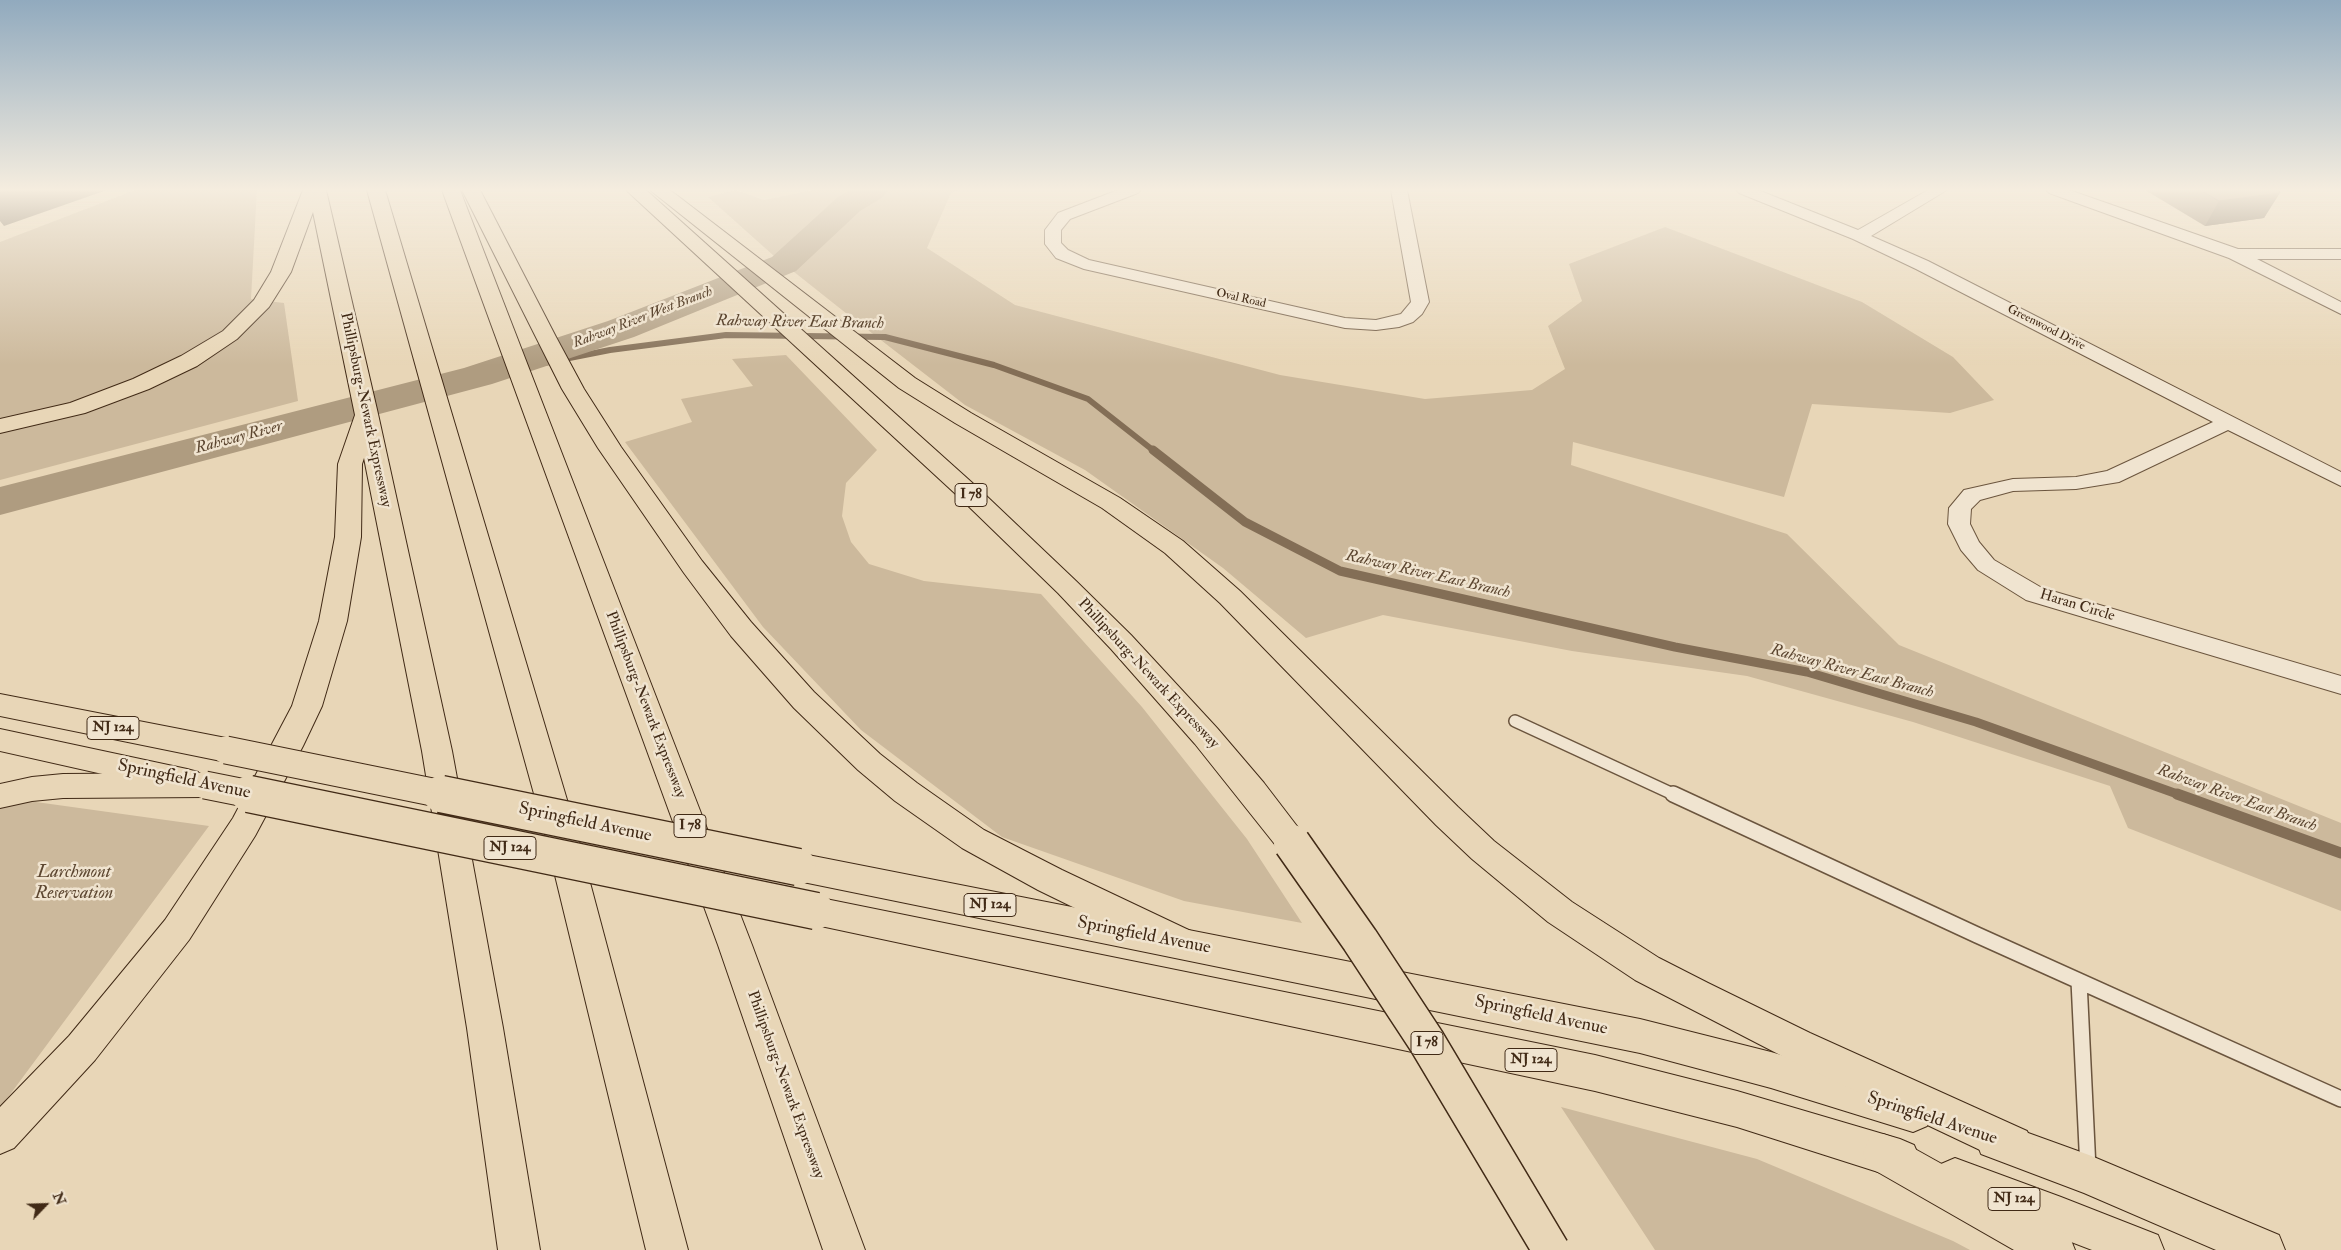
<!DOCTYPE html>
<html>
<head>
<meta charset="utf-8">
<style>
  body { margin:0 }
  #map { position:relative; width:2341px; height:1250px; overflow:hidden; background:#e8d6b7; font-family:"IM FELL Double Pica",serif }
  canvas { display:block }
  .north { position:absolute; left:20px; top:1180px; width:50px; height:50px; -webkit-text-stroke:4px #f0e4d0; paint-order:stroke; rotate:66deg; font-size:14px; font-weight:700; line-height:20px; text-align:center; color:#412a16 }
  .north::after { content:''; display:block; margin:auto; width:18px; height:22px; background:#412a16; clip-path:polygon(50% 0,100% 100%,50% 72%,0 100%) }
</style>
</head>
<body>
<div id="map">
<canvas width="2341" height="1250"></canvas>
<div class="north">N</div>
</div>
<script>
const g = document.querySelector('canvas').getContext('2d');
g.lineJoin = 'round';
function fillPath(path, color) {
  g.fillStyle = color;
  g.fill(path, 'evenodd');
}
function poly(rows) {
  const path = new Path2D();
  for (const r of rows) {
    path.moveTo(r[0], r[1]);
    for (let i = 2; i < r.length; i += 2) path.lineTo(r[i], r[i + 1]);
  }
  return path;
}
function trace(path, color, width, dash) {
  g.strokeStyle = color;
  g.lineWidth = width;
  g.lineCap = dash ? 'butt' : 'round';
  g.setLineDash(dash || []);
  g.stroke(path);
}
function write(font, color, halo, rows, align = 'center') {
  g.font = font + ' "IM FELL Double Pica",serif';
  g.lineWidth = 5;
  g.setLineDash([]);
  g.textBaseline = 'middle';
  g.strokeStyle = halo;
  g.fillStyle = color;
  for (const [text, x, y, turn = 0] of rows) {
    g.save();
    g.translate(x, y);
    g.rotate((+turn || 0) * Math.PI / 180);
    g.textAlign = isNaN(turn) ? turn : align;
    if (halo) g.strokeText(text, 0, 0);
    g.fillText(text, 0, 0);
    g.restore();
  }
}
fillPath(poly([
  [135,190,257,190,251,299,284,303,298,401,0,480,0,242],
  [736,190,764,200,813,190,959,190,951,193,927,248,1015,305,1280,375,1425,399,1532,390,1565,369,1548,326,1582,301,1569,264,1665,227,1862,302,1953,357,1994,400,1950,413,1812,404,1784,497,1573,442,1571,465,1787,534,1899,645,2341,823,2341,911,2128,828,2110,786,1913,722,1747,676,1572,651,1383,615,1306,638,1223,568,1085,470,965,405,842,310,774,256,708,197],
  [786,355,877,450,846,483,842,516,851,542,869,564,924,581,1041,594,1142,707,1247,839,1302,923,1184,901,1002,837,861,730,763,627,625,442,692,422,681,399,753,386,732,359],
  [0,797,209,826,0,1108],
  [1561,1107,1757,1159,1953,1241,1970,1250,1655,1250]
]), '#ccb99c');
trace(poly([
  [478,376,610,350,726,335,885,337,994,365,1088,399,1154,451]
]), '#836e56', 6);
trace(poly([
  [1153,450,1245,522,1340,571,1675,647,1807,672,1976,722,2180,795]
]), '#836e56', 9);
trace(poly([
  [2177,794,2341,853]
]), '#836e56', 11);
fillPath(poly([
  [850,190,888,190,883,197,860,211,796,271,634,337,492,384,0,515,0,487,464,368,608,321,772,257,838,197,850,190]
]), '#af9c80');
const laneFar1 = poly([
  [1515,721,1675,795]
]);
const lane = poly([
  [1673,794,1977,935,2341,1099],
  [2079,981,2088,1169]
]);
const street = poly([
  [1118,190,1141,190,1138,193,1070,219,1061,230,1061,243,1068,250,1089,260,1345,318,1376,320,1401,314,1411,302,1391,190,1407,190,1429,302,1422,314,1413,322,1399,327,1376,330,1345,328,1084,269,1056,258,1045,244,1045,230,1058,213,1118,190],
  [1736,190,1758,190,1858,230,1928,190,1947,190,1871,236,1928,261,2341,472,2341,486,2228,430,2119,482,2076,489,2013,491,1980,500,1971,509,1970,524,1979,542,1994,560,2042,588,2341,676,2341,694,2026,600,1978,570,1961,550,1948,524,1949,508,1964,490,2013,479,2076,477,2107,471,2213,422,1916,269,1853,239,1739,193,1736,190],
  [2046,190,2069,190,2238,249,2341,249,2341,259,2257,259,2341,302,2341,314,2229,258,2049,193,2046,190]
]);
const primary = poly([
  [0,694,226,738,237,742,241,750,237,758,226,762,0,716,0,694],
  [0,729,187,769,198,772,202,781,198,790,187,793,0,751,0,729],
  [798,853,1640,1019,1771,1052,1913,1094,1927,1100,1932,1113,1927,1126,1913,1132,1771,1088,1640,1053,798,881,786,877,782,867,786,857,798,853],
  [816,897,1595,1055,1737,1091,1900,1139,1914,1145,1920,1159,1914,1173,1900,1179,1737,1127,1595,1091,816,925,804,921,799,911,804,901,816,897],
  [1995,1121,2089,1155,2279,1235,2285,1250,2216,1250,2084,1193,1981,1154,1976,1140,1981,1126,1995,1121],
  [1955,1158,2061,1197,2158,1235,2164,1250,2092,1250,1941,1192,1935,1178,1941,1164,1955,1158]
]);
const highway = poly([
  [303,190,326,190,378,414,452,751,503,1028,540,1250,498,1250,467,1028,422,751,364,458,362,464,361,537,347,621,322,706,303,746,255,836,189,940,95,1060,14,1148,0,1154,0,1107,69,1036,165,920,233,818,292,706,319,621,335,537,338,464,355,415,313,212,291,272,269,307,237,339,197,366,149,389,85,413,0,433,0,419,70,403,133,379,181,356,223,331,254,300,271,272,303,190],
  [367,190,385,190,576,830,688,1250,646,1250,544,830,367,190],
  [442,190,460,190,752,945,865,1250,823,1250,718,945,442,190],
  [462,190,480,190,556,337,584,389,621,447,702,561,751,622,814,692,880,754,917,783,984,830,1062,870,1195,933,1200,944,1195,955,1183,959,1171,955,1038,890,962,848,895,801,858,770,794,708,731,636,684,573,598,448,562,389,462,190],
  [626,190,646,190,978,488,1076,581,1131,635,1217,728,1264,783,1303,834,1308,843,1303,852,1292,856,1281,852,1195,744,1111,649,1058,593,960,498,626,190],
  [650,190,670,190,915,378,971,413,1120,498,1183,541,1240,591,1458,807,1494,841,1572,902,1659,958,1708,983,1810,1033,2027,1131,2033,1145,2027,1159,2013,1164,1999,1159,1784,1057,1635,980,1548,922,1472,859,1436,825,1220,603,1165,553,1102,508,955,423,899,388,650,190],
  [205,773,216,776,221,785,216,794,205,797,63,798,32,801,0,808,0,784,32,777,63,774,205,773],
  [1883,1134,1897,1139,2069,1235,2075,1250,2014,1250,1869,1167,1863,1153,1869,1139,1883,1134]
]);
trace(laneFar1, '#6b553e', 14);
trace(lane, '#6b553e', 18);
trace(street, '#6b553e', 2);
trace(primary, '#412a16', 2);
trace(highway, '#412a16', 2);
trace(laneFar1, '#f0e4d0', 11);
trace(lane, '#f0e4d0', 15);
fillPath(street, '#f0e4d0');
fillPath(primary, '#e8d6b7');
fillPath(highway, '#e8d6b7');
const primaryBridgeFar1 = poly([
  [226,750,447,795],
  [205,785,255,795]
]);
const primaryBridge = poly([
  [249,794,816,911],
  [441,794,798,867]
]);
const highwayBridge = poly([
  [1292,843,1360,940,1427,1042,1551,1250]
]);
trace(primaryBridgeFar1, '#412a16', 29, []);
trace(primaryBridge, '#412a16', 39, []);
trace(highwayBridge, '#412a16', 39, []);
trace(primaryBridgeFar1, '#e8d6b7', 27);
trace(primaryBridge, '#e8d6b7', 36);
trace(highwayBridge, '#e8d6b7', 36);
fillPath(poly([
  [2145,190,2279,190,2264,218,2205,226]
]), '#83715b');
fillPath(poly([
  [0,190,107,190,4,226,0,221],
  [2280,193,2264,218,2205,226,2219,201]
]), '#6a5c4a');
const building = poly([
  [2200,190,2279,190,2280,193,2219,201,2200,190]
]);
fillPath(building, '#98836a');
trace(building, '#6a5c4a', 1);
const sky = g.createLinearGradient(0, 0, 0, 365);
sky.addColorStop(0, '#91aabe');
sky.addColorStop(0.52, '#f5eddf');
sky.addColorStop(1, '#f5eddf00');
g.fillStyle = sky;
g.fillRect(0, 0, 2341, 365);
write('12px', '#412a16', '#f0e4d0', [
  ["Oval Road",1241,299,13],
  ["Greenwood Drive",2046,328,27]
]);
write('italic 14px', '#5c4630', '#f0e4d0', [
  ["Rahway River West Branch",643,318,-21]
]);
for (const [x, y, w] of [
  [971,495,32],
  [113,728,52],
  [690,826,32],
  [510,848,52],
  [990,905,52],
  [1427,1043,32],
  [1531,1060,52],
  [2014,1199,52]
]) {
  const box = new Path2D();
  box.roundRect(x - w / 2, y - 11.5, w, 23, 4);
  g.fillStyle = '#f0e4d0';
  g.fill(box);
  trace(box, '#412a16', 1);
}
write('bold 14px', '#412a16', null, [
  ["I 78",971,495],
  ["NJ 124",113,728],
  ["I 78",690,826],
  ["NJ 124",510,848],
  ["NJ 124",990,905],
  ["I 78",1427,1043],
  ["NJ 124",1531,1060],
  ["NJ 124",2014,1199]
]);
write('15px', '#412a16', '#f0e4d0', [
  ["Phillipsburg-Newark Expressway",365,410,78],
  ["Haran Circle",2077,606,17],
  ["Phillipsburg-Newark Expressway",1148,674,47],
  ["Phillipsburg-Newark Expressway",645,705,69],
  ["Phillipsburg-Newark Expressway",785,1085,70]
]);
write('italic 16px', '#5c4630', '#f0e4d0', [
  ["Rahway River East Branch",800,323,1],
  ["Rahway River",239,438,-15],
  ["Rahway River East Branch",1428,575,13],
  ["Rahway River East Branch",1852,672,15],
  ["Rahway River East Branch",2237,799,20]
]);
write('18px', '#412a16', '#f0e4d0', [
  ["Springfield Avenue",184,780,12],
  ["Springfield Avenue",585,823,12],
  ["Springfield Avenue",1144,936,11],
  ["Springfield Avenue",1541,1016,12],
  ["Springfield Avenue",1932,1119,18]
]);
write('italic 18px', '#5d4731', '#f0e4d0', [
  ["Larchmont",74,873],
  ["Reservation",74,894]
]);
</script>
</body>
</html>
